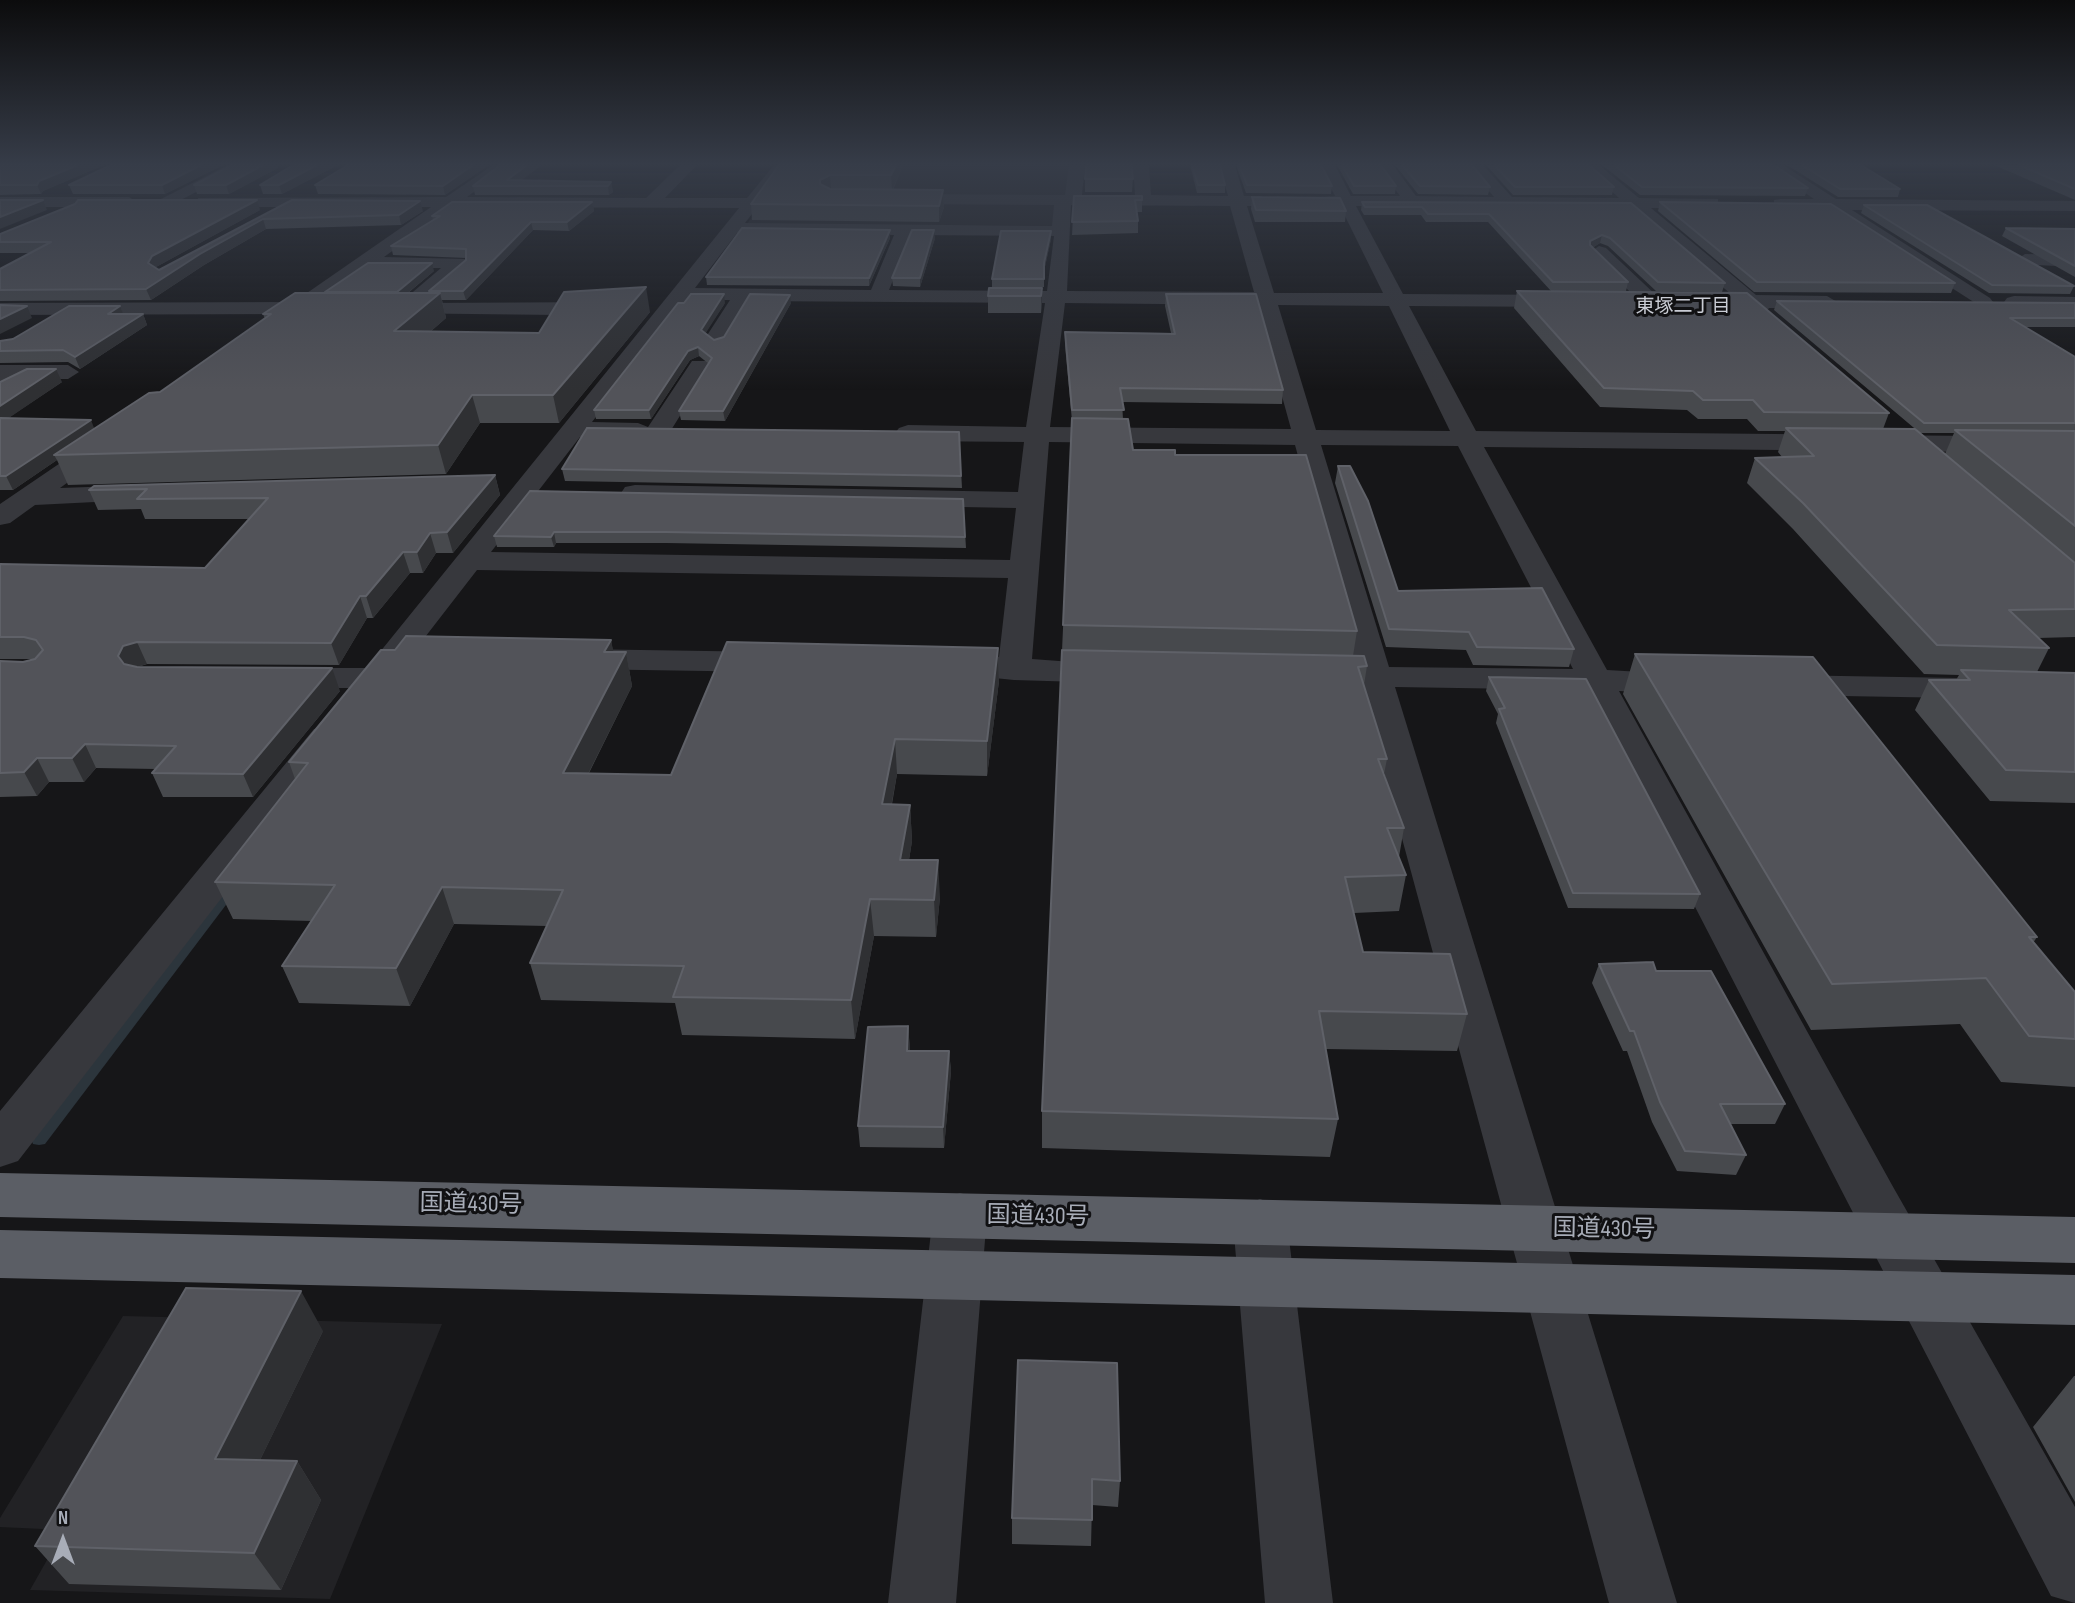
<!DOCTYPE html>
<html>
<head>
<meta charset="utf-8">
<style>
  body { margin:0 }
  #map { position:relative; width:2075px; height:1603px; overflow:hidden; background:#161618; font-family:"Sofia Sans Condensed",sans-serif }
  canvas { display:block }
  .north { position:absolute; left:28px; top:1505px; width:70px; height:70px; -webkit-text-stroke:5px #111113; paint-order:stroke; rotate:0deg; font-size:19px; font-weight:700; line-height:28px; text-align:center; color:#a8adb8 }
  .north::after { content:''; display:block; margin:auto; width:24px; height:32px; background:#a8adb8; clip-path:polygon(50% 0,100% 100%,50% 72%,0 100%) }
</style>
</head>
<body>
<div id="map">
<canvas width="2075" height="1603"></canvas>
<div class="north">N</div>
</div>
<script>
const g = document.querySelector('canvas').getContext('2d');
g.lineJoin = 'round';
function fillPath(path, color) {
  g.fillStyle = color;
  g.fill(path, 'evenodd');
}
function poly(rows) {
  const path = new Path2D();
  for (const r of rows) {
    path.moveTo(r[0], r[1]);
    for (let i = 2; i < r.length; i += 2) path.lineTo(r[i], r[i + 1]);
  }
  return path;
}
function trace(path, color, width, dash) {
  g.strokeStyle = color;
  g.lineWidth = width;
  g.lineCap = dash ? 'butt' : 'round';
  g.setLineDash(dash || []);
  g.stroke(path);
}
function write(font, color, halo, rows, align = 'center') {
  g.font = font + ' "Sofia Sans Condensed","Noto Sans JP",sans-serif';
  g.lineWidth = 6;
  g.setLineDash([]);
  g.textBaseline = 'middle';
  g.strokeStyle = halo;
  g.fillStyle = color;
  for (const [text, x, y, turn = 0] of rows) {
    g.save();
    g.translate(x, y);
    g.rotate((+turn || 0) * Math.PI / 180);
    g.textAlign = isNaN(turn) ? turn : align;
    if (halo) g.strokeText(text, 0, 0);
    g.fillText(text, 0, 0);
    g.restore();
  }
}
fillPath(poly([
  [791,165,1073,165,1069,198,1056,201,1053,226,746,225],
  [123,1316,442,1324,330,1599,30,1590,64,1530,0,1527,0,1518]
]), '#222225');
fillPath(poly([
  [233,882,240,886,238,889,45,1144,39,1145,33,1144,31,1139,33,1134,228,883,233,882]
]), '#2c353c');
fillPath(poly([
  [228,165,249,165,169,206,157,206,155,202,228,165],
  [493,165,511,165,467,197,646,198,680,165,697,165,665,198,747,198,774,165,790,165,745,223,1052,226,1054,205,893,204,885,199,893,194,1065,195,1069,165,1085,165,1082,195,1135,195,1133,165,1149,165,1151,195,1228,196,1219,165,1235,165,1244,196,1261,196,1269,201,1261,206,1247,206,1274,293,1383,293,1340,206,1325,206,1317,201,1319,197,1335,196,1319,165,1335,165,1351,196,1400,196,1377,165,1393,165,1416,196,1494,197,1467,165,1483,165,1512,197,1619,198,1582,165,1599,165,1639,198,1718,199,1718,207,1712,208,1651,208,1756,295,1827,296,1837,302,1827,308,1769,308,1766,312,1759,314,1746,307,1699,305,1696,301,1699,297,1732,295,1630,208,1356,206,1403,294,1568,295,1578,301,1568,307,1409,306,1476,431,2075,437,2075,453,1484,447,1607,670,1677,674,1689,677,1694,684,1689,691,1677,694,1619,691,1892,1185,2075,1507,2075,1603,2051,1596,1583,690,1395,687,1677,1603,1609,1603,1361,687,1314,686,1302,683,1297,676,1302,669,1314,666,1355,666,1295,445,1049,442,1032,659,1126,666,1131,673,1126,680,1114,683,1014,680,935,672,930,665,935,658,947,655,999,657,1008,578,477,570,388,685,376,688,282,688,270,685,265,678,270,671,282,668,367,668,739,208,453,207,384,257,466,259,468,263,466,267,424,303,611,302,614,306,604,312,558,315,384,313,381,309,384,305,400,303,441,268,369,268,321,302,331,304,334,308,331,312,293,318,284,314,0,315,0,303,294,302,431,207,204,207,198,206,198,198,446,197,493,165],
  [1071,205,1230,206,1254,292,1067,291,1071,205],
  [737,233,894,235,871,290,695,288,737,233],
  [911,235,1054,236,1047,291,889,290,911,235],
  [686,300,730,300,704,340,715,346,723,345,750,301,1045,303,1026,427,908,425,899,428,895,433,899,438,908,441,1024,442,1018,492,635,485,625,487,621,493,625,499,635,501,1016,508,1010,560,491,552,580,437,638,437,648,433,659,437,668,435,711,366,708,361,692,361,648,427,638,423,592,422,686,300],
  [1065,303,1257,305,1291,429,1050,427,1065,303],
  [1278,305,1389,306,1450,431,1316,430,1278,305],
  [1321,445,1458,446,1573,669,1389,667,1321,445],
  [1764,165,1783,165,1836,199,2075,201,2075,211,1852,210,1990,298,1993,302,1990,306,1983,308,1829,209,1774,208,1774,200,1780,199,1814,199,1764,165],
  [0,197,129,197,137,202,129,207,0,207,0,197],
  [1599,246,1606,248,1658,297,1661,301,1658,305,1644,305,1592,256,1590,252,1599,246],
  [2025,254,2075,255,2075,267,2018,264,2016,260,2025,254],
  [2014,296,2075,297,2075,309,2007,306,2004,302,2007,298,2014,296],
  [0,365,68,365,79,372,68,379,32,379,0,395,0,365],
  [106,435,115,438,119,443,115,448,60,488,145,485,155,487,159,493,155,499,35,505,10,523,0,525,0,504,97,438,106,435],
  [576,649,772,652,784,655,789,662,784,669,772,672,576,669,564,666,559,659,564,652,576,649],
  [1783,675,2075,680,2075,700,1783,695,1771,692,1766,685,1771,678,1783,675],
  [327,726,340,729,345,737,340,745,18,1161,0,1167,0,1111,314,729,327,726],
  [960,1193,979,1199,987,1215,956,1603,888,1603,933,1215,941,1199,960,1193],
  [1260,1199,1279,1206,1287,1222,1333,1603,1265,1603,1233,1222,1241,1206,1260,1199]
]), '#37383d');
fillPath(poly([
  [0,1173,2075,1217,2075,1263,0,1217,0,1173],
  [0,1230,2075,1275,2075,1325,0,1278,0,1230]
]), '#5b5e65');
fillPath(poly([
  [0,165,104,165,43,191,41,194,0,195],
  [111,165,223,165,165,194,73,194,69,185],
  [293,165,338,165,282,194,263,194,260,185],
  [348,165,489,165,445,195,318,194,315,185],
  [779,165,903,165,893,190,943,190,944,207,939,222,752,220,751,204],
  [1190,165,1220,165,1225,185,1225,193,1197,193],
  [1236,165,1321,165,1332,186,1331,194,1246,193],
  [1337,165,1381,165,1396,186,1395,194,1353,194],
  [1395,165,1472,165,1490,187,1488,195,1418,194],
  [1486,165,1589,165,1614,187,1612,195,1513,195],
  [1602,165,1774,165,1808,188,1805,196,1640,195],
  [1787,165,1861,165,1900,189,1898,197,1838,197],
  [1994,165,2075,165,2075,200],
  [278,168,229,194,197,194,194,185],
  [1085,179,1133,179,1132,192,1085,192],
  [522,180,611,182,613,192,609,195,475,195,473,186],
  [1074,196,1142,200,1142,212,1137,212,1138,221,1138,233,1072,235],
  [1252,197,1346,211,1345,222,1255,222,1251,209],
  [292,200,423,211,401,225,266,229,204,265,151,300,0,301,0,269,31,253,0,253,0,234,260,210,156,267,155,268,159,270],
  [592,202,594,211,569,231,533,230,466,300,442,300,446,318,430,332,539,333,650,312,559,423,480,423,446,474,68,485,57,460,13,490,0,490,0,382,62,382,8,418,95,429,160,392,265,319,263,314,325,293,434,271,408,293,429,293,429,291,466,260,466,258,393,255,391,246,433,220,432,216],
  [1362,202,1631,203,1725,283,1722,292,1656,291,1608,246,1600,243,1592,248,1628,282,1626,291,1551,291,1488,222,1426,222,1421,215,1364,215,1361,210],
  [1660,202,1955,283,1951,293,1754,292,1658,211],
  [1864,205,2074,286,2070,294,1989,293,1861,213],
  [2006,228,2075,229,2075,277,2002,236],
  [890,238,869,286,707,285,706,277],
  [935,238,920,287,893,286,892,278],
  [1051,239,1044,271,1044,287,992,287,992,279],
  [1042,288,1041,313,988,313,988,296],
  [1517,291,1889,413,1883,429,2045,538,1945,454,1954,433,1920,433,1774,310,1777,301,2075,303,2075,327,2025,327,2075,357,2075,637,2038,638,2049,648,2037,672,2075,673,2075,803,1990,801,1915,710,1929,680,1956,680,1959,675,1924,674,1793,529,1747,483,1755,458,1782,457,1778,452,1785,431,1758,431,1747,419,1698,419,1687,410,1600,407,1514,308],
  [1166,294,1283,390,1282,404,1122,402,1123,419,1133,450,1175,455,1357,631,1353,656,1367,666,1364,685,1387,759,1384,774,1404,828,1399,857,1406,875,1399,911,1354,913,1363,952,1467,1014,1457,1051,1326,1049,1338,1119,1330,1157,1042,1148,1042,1111,1072,421,1065,345,1065,332,1171,333,1165,306],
  [725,303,705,333,714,340,724,337,791,303,725,421,681,420,679,411,709,364,699,356,690,360,651,419,596,419,594,410],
  [120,306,123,314,143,314,147,325,80,369,68,362,0,363,0,341,13,339],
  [959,432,962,488,565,481,562,469],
  [1338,466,1398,591,1574,649,1569,667,1473,665,1466,650,1386,647,1335,483],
  [495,475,500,495,453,553,436,553,423,573,410,573,373,618,367,618,339,665,147,664,138,667,340,691,253,797,163,797,152,773,156,769,96,768,84,782,49,782,37,796,0,797,0,661,23,662,34,659,0,659,0,564,205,568,250,519,145,519,141,509,98,510,89,490],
  [963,499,966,548,666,543,556,543,554,547,497,547,494,536],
  [611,640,613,652,626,652,632,686,589,773,671,775,998,648,999,681,987,776,897,774,892,804,910,805,912,841,909,860,940,897,936,937,874,936,855,1039,682,1035,675,1003,541,1000,530,963,547,926,454,924,410,1006,299,1003,282,966,312,921,233,919,215,882,295,779,289,762,395,650],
  [1635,654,2037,937,2033,943,2075,992,2075,1087,2001,1082,1960,1024,1811,1030,1623,694],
  [1489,677,1700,894,1694,909,1568,908,1496,723,1498,714,1486,691],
  [1599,964,1656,971,1785,1104,1775,1124,1730,1124,1746,1155,1736,1175,1677,1171,1652,1122,1627,1051,1623,1051,1592,983],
  [908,1026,910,1051,949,1051,951,1071,944,1148,860,1147,858,1126],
  [323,1331,260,1460,297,1461,321,1500,281,1590,69,1584,35,1546],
  [1018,1360,1120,1481,1118,1507,1092,1505,1091,1546,1012,1544,1012,1518],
  [2074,1376,2075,1376,2075,1502,2033,1427]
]), '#47494d');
fillPath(poly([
  [78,165,104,165,43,191,41,194,37,185,39,181],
  [201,165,223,165,165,194,162,185],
  [263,165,278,165,278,168,229,194,226,185],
  [317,165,338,165,282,194,279,185],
  [473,165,489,165,445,195,443,186],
  [527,165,542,165,514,186,507,180],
  [896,165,903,165,892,191,891,175],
  [830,175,831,190,822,196,820,180],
  [611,182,613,192,609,195,608,186],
  [943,190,944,207,939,222,939,206],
  [43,200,47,210,0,229,0,217],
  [257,200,260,210,156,267,152,275,148,263,152,256],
  [420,201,423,211,401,225,399,215],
  [592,202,594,211,569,231,567,222],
  [263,219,266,229,204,265,151,300,146,289,200,254],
  [531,222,533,230,466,300,463,291],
  [890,230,890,238,869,286,869,278],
  [934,230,935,238,920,287,920,278],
  [1051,231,1051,239,1044,271,1044,263],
  [1602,235,1600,243,1589,250,1590,241],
  [432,263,434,271,399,300,397,292],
  [646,287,650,312,559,423,553,395],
  [1042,288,1042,305,1041,313,1041,296],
  [440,293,446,318,401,357,394,331],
  [724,294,725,303,702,339,701,330],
  [790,295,791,303,725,421,723,411],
  [27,306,32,318,0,334,0,319],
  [120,306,125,318,108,314],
  [143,314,147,325,80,369,75,357],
  [698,347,699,356,690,360,651,419,649,410,688,351],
  [56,369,62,382,0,424,0,406],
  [472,395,480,423,446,474,438,445],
  [91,420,96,433,54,455,57,460,13,490,6,476],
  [495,475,500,495,453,553,447,532],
  [554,532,556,543,554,547,551,537],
  [430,533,436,553,423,573,417,552],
  [403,552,410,573,373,618,366,596],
  [360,596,367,618,339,665,331,643],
  [611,640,617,669,626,652,632,686,571,808,563,773,604,652],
  [137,642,147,664,133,668,128,679,118,656,123,646],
  [998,648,999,681,987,776,987,741],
  [332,668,340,691,253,797,243,774],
  [895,739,897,774,885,840,882,804],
  [85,744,96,768,84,782,72,758],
  [37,758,49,782,37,796,24,772],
  [910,805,912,841,903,897,900,860],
  [938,860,940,897,936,937,934,900],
  [442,887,454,924,410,1006,396,968],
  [870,899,874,936,855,1039,851,1000],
  [908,1026,910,1047,908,1072,907,1051],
  [949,1051,951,1071,944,1148,943,1127],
  [301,1291,323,1331,242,1497,215,1459],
  [297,1461,321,1500,281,1590,254,1553]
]), '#2f3033');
const building = poly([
  [0,165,78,165,39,181,37,185,0,185,0,165],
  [111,165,201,165,162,185,69,185,111,165],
  [232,165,263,165,226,185,194,185,232,165],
  [293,165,317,165,279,185,260,185,293,165],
  [348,165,473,165,443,186,315,185,348,165],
  [500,165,527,165,507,180,611,182,608,186,473,186,500,165],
  [779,165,896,165,891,175,830,175,820,180,820,184,830,189,943,190,939,206,751,204,779,165],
  [1086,165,1132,165,1133,179,1085,179,1086,165],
  [1192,165,1220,165,1225,185,1198,185,1192,165],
  [1239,165,1321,165,1332,186,1247,185,1239,165],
  [1342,165,1381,165,1396,186,1354,186,1342,165],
  [1402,165,1472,165,1490,187,1420,186,1402,165],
  [1494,165,1589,165,1614,187,1515,187,1494,165],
  [1614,165,1774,165,1808,188,1642,187,1614,165],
  [1802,165,1861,165,1900,189,1840,189,1802,165],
  [2019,165,2075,165,2075,189,2019,165],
  [1074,196,1142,196,1142,200,1135,200,1138,221,1072,222,1074,196],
  [1252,197,1340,198,1346,211,1256,210,1252,197],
  [0,200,43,200,0,217,0,200],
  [78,200,257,200,152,256,148,263,159,270,292,200,420,201,399,215,263,219,200,254,146,289,0,290,0,269,51,242,0,242,0,234,75,204,78,200],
  [452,202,592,202,567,222,531,222,463,291,429,291,466,260,466,249,391,246,440,216,432,216,452,202],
  [1362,202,1631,203,1725,283,1658,282,1610,238,1602,235,1590,241,1590,245,1628,282,1553,282,1489,214,1428,214,1422,207,1365,207,1362,202],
  [1660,202,1831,204,1955,283,1757,282,1660,202],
  [1864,205,1927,205,2074,286,1992,285,1864,205],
  [742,228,890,230,869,278,706,277,742,228],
  [2006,228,2075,229,2075,266,2006,228],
  [912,230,934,230,920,278,892,278,912,230],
  [1001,231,1051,231,1044,263,1044,279,992,279,1001,231],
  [368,263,432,263,397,292,325,292,368,263],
  [646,287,553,395,472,395,438,445,54,455,149,393,160,392,271,314,263,314,295,293,440,293,394,331,539,333,564,292,646,287],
  [989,288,1042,288,1041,296,988,296,989,288],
  [1517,291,1747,293,1889,413,1764,412,1753,400,1703,400,1693,391,1604,388,1517,291],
  [691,294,724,294,701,330,714,340,724,337,750,294,790,295,723,411,679,411,712,358,698,347,688,351,649,410,594,410,678,303,684,303,691,294],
  [1166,294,1256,294,1283,390,1120,388,1124,410,1072,410,1065,332,1175,334,1166,294],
  [1777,301,2075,303,2075,318,2010,318,2075,357,2075,423,1924,423,1777,301],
  [0,305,27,306,0,319,0,305],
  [69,306,120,306,108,314,143,314,75,357,63,350,0,351,0,341,13,339,69,306],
  [27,369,56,369,0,406,0,382,27,369],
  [0,418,91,420,6,476,0,476,0,418],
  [1072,418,1128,419,1133,450,1175,450,1175,455,1306,455,1357,631,1063,625,1072,418],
  [587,428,959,432,961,476,562,469,587,428],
  [1786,428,1915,429,2075,563,2075,609,2009,610,2049,648,1937,645,1803,503,1755,458,1814,456,1786,428],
  [1955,430,2075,431,2075,526,1955,430],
  [1338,466,1350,466,1368,501,1398,591,1542,588,1574,649,1477,647,1469,632,1389,629,1338,466],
  [495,475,447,532,430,533,417,552,403,552,366,596,360,596,331,643,137,642,123,646,118,656,124,664,137,667,332,668,243,774,152,773,176,746,85,744,72,758,37,758,24,772,0,773,0,661,23,662,35,659,43,650,36,640,24,637,0,637,0,564,205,568,268,498,137,499,147,489,89,490,94,486,495,475],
  [530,491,963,499,965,537,665,532,554,532,551,537,494,536,530,491],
  [406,636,611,640,604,652,626,652,563,773,671,775,727,642,998,648,987,741,895,739,882,804,910,805,900,860,938,860,934,900,870,899,851,1000,673,997,684,966,530,963,563,890,442,887,396,968,282,966,335,885,215,882,308,763,289,762,381,650,395,650,406,636],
  [1062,650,1364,656,1367,666,1358,667,1387,759,1378,759,1404,828,1387,828,1406,875,1345,877,1363,952,1450,954,1467,1014,1319,1011,1338,1119,1042,1111,1062,650],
  [1635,654,1813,657,2037,937,2029,937,2075,992,2075,1039,2029,1036,1986,978,1832,984,1635,654],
  [1961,670,2075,673,2075,772,2006,770,1929,680,1970,680,1961,670],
  [1489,677,1586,679,1700,894,1573,893,1499,709,1505,708,1489,677],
  [1653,962,1656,971,1711,971,1785,1104,1720,1104,1746,1155,1685,1151,1660,1102,1634,1031,1630,1031,1599,964,1653,962],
  [908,1026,907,1051,949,1051,943,1127,858,1126,868,1027,908,1026],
  [186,1288,301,1291,215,1459,297,1461,254,1553,35,1546,186,1288],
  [1018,1360,1117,1363,1120,1481,1092,1479,1092,1520,1012,1518,1018,1360]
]);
fillPath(building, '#525359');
trace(building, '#5f6168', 2);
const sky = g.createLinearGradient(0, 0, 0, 390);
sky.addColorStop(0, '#0c0c0d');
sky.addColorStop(0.42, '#363c48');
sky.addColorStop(1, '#363c4800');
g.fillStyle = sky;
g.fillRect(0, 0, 2075, 390);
write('19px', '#c9ccd4', '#111113', [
  ["東塚二丁目",1683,307]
]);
write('24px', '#a8adb8', '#111113', [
  ["国道430号",471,1205,1],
  ["国道430号",1038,1217,1],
  ["国道430号",1604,1230,1]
]);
</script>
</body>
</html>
